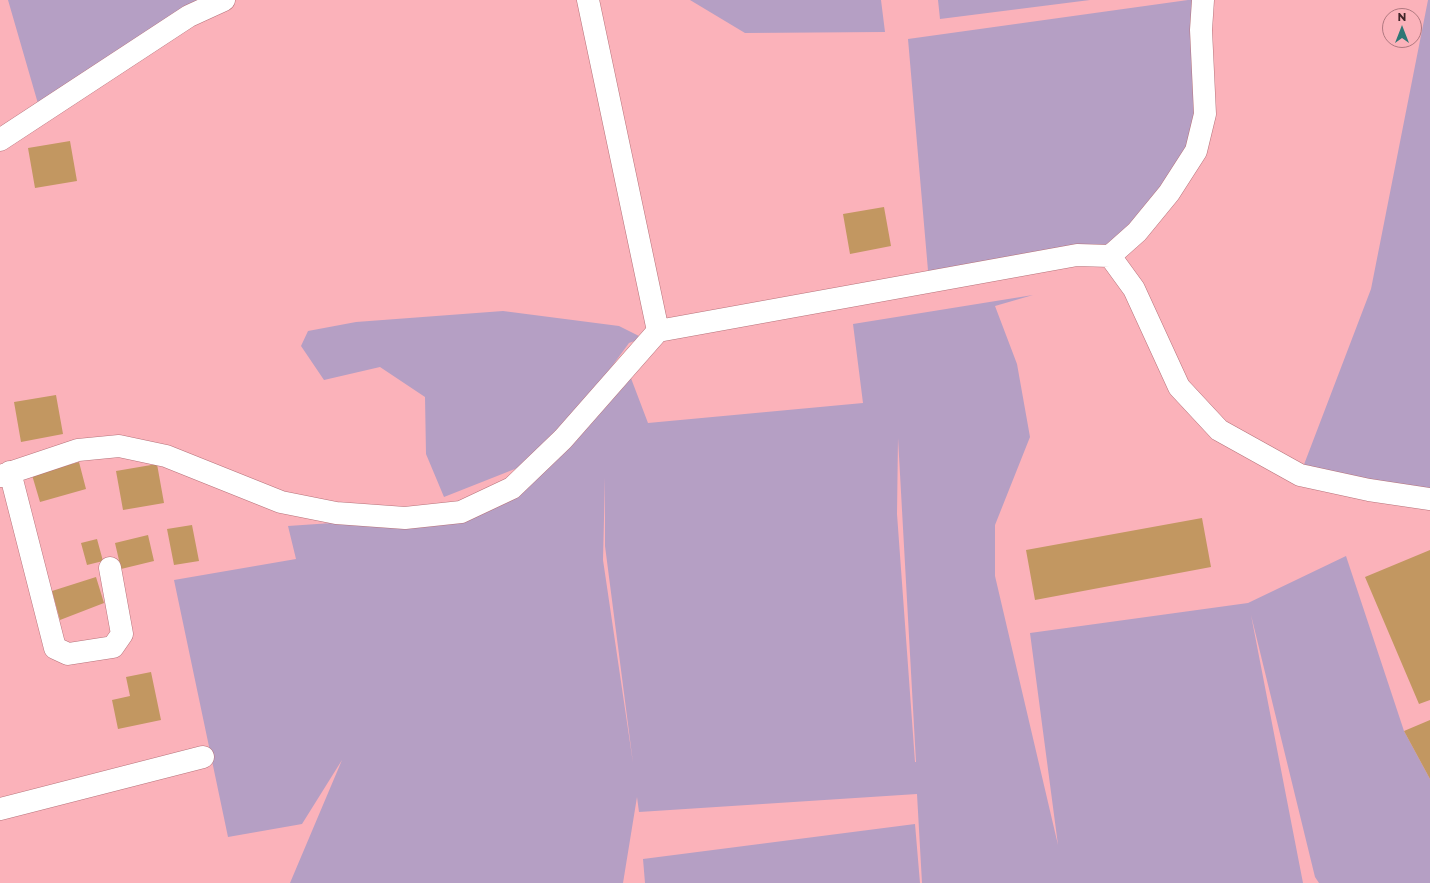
<!DOCTYPE html>
<html>
<head>
<meta charset="utf-8">
<style>
  body { margin:0 }
  #map { position:relative; width:1430px; height:883px; overflow:hidden; background:#fbb2ba; font-family:Montserrat,sans-serif }
  canvas { display:block }
  .north { position:absolute; left:1382px; top:8px; width:40px; height:40px; box-sizing:border-box; background:#fbb2ba; border:1px solid #b07980; border-radius:50%; rotate:0deg; font-size:11px; font-weight:700; line-height:16px; text-align:center; color:#402428 }
  .north::after { content:''; display:block; margin:auto; width:14px; height:18px; background:#2e7775; clip-path:polygon(50% 0,100% 100%,50% 72%,0 100%) }
</style>
</head>
<body>
<div id="map">
<canvas width="1430" height="883"></canvas>
<div class="north">N</div>
</div>
<script>
const g = document.querySelector('canvas').getContext('2d');
g.lineJoin = 'round';
function fillPath(path, color) {
  g.fillStyle = color;
  g.fill(path, 'evenodd');
}
function poly(rows) {
  const path = new Path2D();
  for (const r of rows) {
    path.moveTo(r[0], r[1]);
    for (let i = 2; i < r.length; i += 2) path.lineTo(r[i], r[i + 1]);
  }
  return path;
}
function trace(path, color, width, dash) {
  g.strokeStyle = color;
  g.lineWidth = width;
  g.lineCap = dash ? 'butt' : 'round';
  g.setLineDash(dash || []);
  g.stroke(path);
}
fillPath(poly([
  [8,0,230,0,41,114],
  [690,0,881,0,885,32,745,33],
  [938,0,1090,0,940,19],
  [1188,0,1203,0,1210,134,1110,256,929,282,908,39],
  [1428,0,1430,0,1430,492,1300,475,1371,289],
  [1033,295,995,306,1017,364,1030,437,995,525,995,576,1058,845,1030,633,1248,603,1346,556,1404,731,1430,779,1430,883,1319,883,1315,877,1251,615,1303,883,922,883,917,794,639,812,637,797,623,883,290,883,342,760,302,824,228,837,174,580,296,559,288,526,405,518,492,497,530,463,444,497,426,454,425,397,380,367,324,380,301,346,308,331,356,322,503,311,619,326,643,338,629,343,560,437,629,373,648,423,863,403,853,324],
  [898,438,916,762,915,762,897,514],
  [605,477,605,546,633,763,603,560],
  [915,824,920,883,645,883,643,859]
]), '#b59fc4');
fillPath(poly([
  [70,141,77,181,35,188,28,148],
  [884,207,891,246,850,254,843,214],
  [56,395,63,434,21,442,14,402],
  [79,462,86,489,40,502,32,475],
  [157,464,164,503,123,510,116,471],
  [1202,518,1211,567,1035,600,1026,550],
  [192,525,199,561,174,565,167,529],
  [148,535,154,561,121,569,115,543],
  [97,539,103,561,87,565,81,543],
  [1430,550,1430,700,1419,704,1365,577],
  [96,577,104,603,60,620,52,591],
  [151,672,161,720,118,729,112,700,130,696,126,677],
  [1430,720,1430,779,1404,731]
]), '#c29761');
const street = poly([
  [588,0,658,331],
  [0,140,189,16,224,0],
  [1110,256,1137,232,1169,193,1196,151,1205,114,1201,30,1203,0],
  [10,472,55,648,68,654,113,647,122,634,110,568],
  [0,476,78,450,119,446,166,456,281,502,336,513,405,518,461,512,512,488,563,439,658,331,1077,255,1110,256,1134,289,1179,387,1219,430,1300,475,1369,490,1430,499],
  [0,809,203,757]
]);
trace(street, '#b7737b', 23);
trace(street, '#fff', 22);
</script>
</body>
</html>
